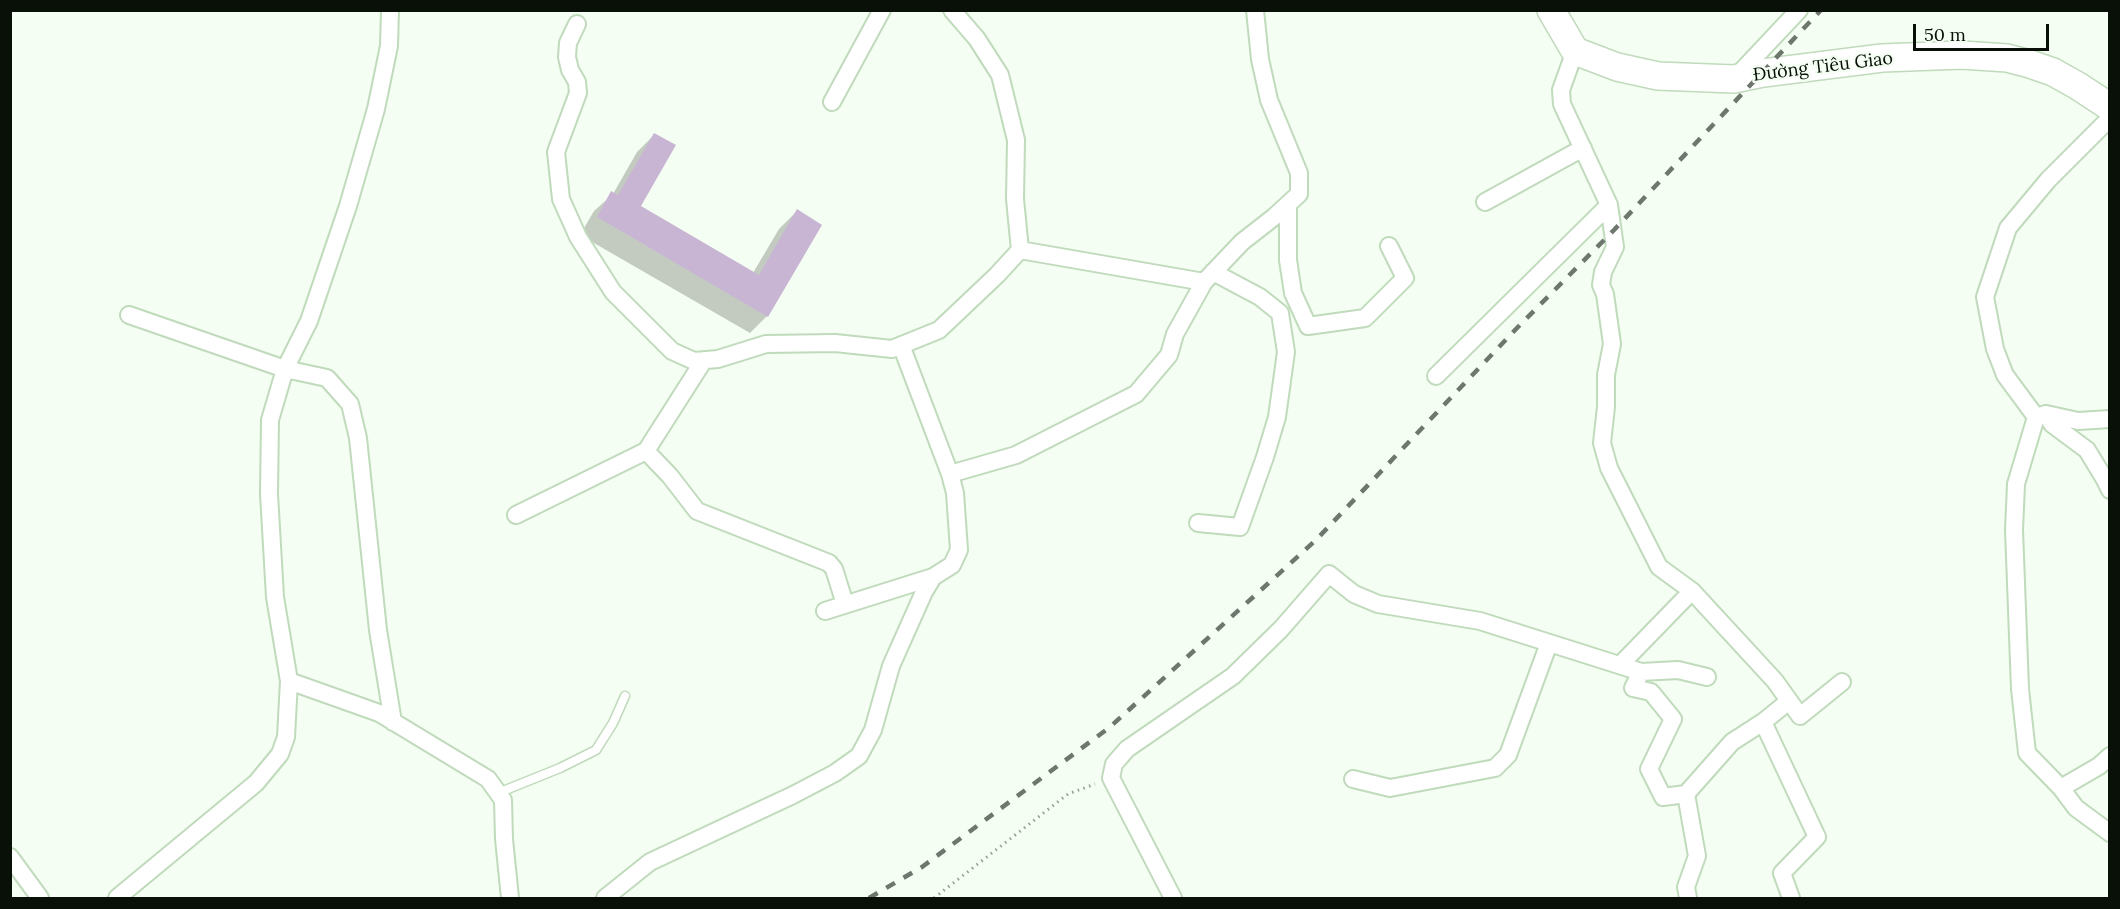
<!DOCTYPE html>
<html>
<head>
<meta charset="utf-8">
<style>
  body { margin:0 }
  #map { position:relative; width:2120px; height:909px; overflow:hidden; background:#f4fef2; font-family:Lora,serif }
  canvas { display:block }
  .frame { position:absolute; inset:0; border:12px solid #081007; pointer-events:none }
  .scale { position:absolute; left:1913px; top:24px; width:136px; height:27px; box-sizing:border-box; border:3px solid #081007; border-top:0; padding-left:8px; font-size:18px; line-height:21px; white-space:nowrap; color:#081007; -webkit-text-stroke:4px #f4fef2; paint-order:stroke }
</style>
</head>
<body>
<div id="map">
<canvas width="2120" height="909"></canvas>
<div class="frame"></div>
<div class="scale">50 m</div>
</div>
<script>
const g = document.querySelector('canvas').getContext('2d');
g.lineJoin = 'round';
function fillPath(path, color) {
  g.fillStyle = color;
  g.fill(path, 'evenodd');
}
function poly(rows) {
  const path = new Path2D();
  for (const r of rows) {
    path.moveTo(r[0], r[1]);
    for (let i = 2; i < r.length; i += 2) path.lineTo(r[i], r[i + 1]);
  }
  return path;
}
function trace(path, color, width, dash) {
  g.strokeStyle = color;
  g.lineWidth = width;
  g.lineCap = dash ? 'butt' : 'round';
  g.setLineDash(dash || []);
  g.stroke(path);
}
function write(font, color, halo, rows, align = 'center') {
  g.font = font + ' Lora,serif';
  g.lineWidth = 5;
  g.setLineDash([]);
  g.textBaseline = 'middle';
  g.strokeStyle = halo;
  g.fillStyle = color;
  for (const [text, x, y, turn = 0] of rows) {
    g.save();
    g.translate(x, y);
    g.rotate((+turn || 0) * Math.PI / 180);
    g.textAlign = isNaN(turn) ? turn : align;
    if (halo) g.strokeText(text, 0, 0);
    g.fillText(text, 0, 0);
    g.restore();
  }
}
fillPath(poly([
  [654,135,639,206,753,273,779,229,797,211,767,316,750,333,580,235,594,211,613,194,637,152]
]), '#0003');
fillPath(poly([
  [654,133,676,145,641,206,759,275,797,209,822,225,768,317,597,217,611,191,618,195]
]), '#c8b5d4');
const service = poly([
  [498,793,560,768,596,750,613,723,625,696]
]);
const minor = poly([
  [952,10,977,39,1000,75,1016,140,1015,199,1020,250],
  [577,24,568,43,567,57,570,70,577,82,578,93,556,152,561,199,578,237,613,292,672,351,694,361,718,359,766,344,835,343,892,349,939,330,997,275,1020,250,1204,282],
  [1575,51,1561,90,1562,104,1609,205,1615,247,1603,272,1601,285,1605,294,1612,344,1606,375,1606,407,1602,443,1609,468,1659,567,1692,591,1775,681,1800,716,1842,682],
  [1735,78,1799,10],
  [832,102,882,10],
  [2110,118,2048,180,2008,228,1985,297,1995,349,2005,375,2036,417,2046,414,2078,421,2110,419],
  [1485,202,1583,148],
  [1288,204,1288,260,1293,293,1308,326,1365,318,1405,278,1389,246],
  [129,315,285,369,327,378,350,404,358,438,378,630,393,722],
  [1436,376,1609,205],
  [2046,414,2052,424,2087,450,2104,478,2110,490],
  [2036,417,2016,484,2014,530,2020,689,2027,753,2061,788,2076,808,2110,833],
  [646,451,670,476,697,511,829,563,834,569,845,604],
  [950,474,1016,455,1136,394,1169,355,1175,334,1204,282,1242,242,1274,217,1299,194,1299,173,1269,100,1260,59,1255,10],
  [516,515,646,451,704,360],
  [1198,523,1240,527,1265,457,1277,417,1286,352,1280,313,1260,297,1213,272],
  [825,611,933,577,952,565,959,550,955,493,950,474,901,345],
  [1620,665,1692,591],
  [1641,672,1678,670,1707,677],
  [289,681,379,713,488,779,503,800,504,839,510,898],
  [1763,722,1817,837,1782,873,1791,898],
  [1353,779,1390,788,1495,768,1508,755,1549,643],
  [2061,788,2099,766,2110,756],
  [10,857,40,898],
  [117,898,256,783,280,754,286,737,289,681,275,597,269,494,270,420,285,369,309,321,348,206,376,109,389,46,390,10],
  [605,898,650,862,793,795,835,773,859,756,873,730,891,666,924,592,933,577],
  [1173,898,1111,778,1114,764,1127,749,1233,676,1281,629,1329,574,1354,594,1378,604,1480,621,1641,672,1633,688,1651,692,1673,719,1649,769,1663,797,1686,794],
  [1688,898,1686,887,1697,856,1686,794,1732,742,1763,722,1789,701]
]);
const trunk = poly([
  [1551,10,1575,51,1617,67,1658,76,1734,79,1763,73,1882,58,1962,55,2007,58,2030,64,2053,72,2078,86,2110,107]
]);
trace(service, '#c0dabc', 11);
trace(minor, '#c0dabc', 20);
trace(trunk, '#c0dabc', 30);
trace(poly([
  [934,898,1068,794,1095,784]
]), '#959e93', 3, [1.5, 4.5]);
trace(service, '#fff', 8);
trace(minor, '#fff', 16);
trace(trunk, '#fff', 27);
trace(poly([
  [869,898,922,867,1110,727,1316,540,1516,329,1614,230,1821,10]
]), '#6e776d', 4.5, [10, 10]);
write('18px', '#081007', '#f4fef2', [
  ["Đường Tiêu Giao",1823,67,-7]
]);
</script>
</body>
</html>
